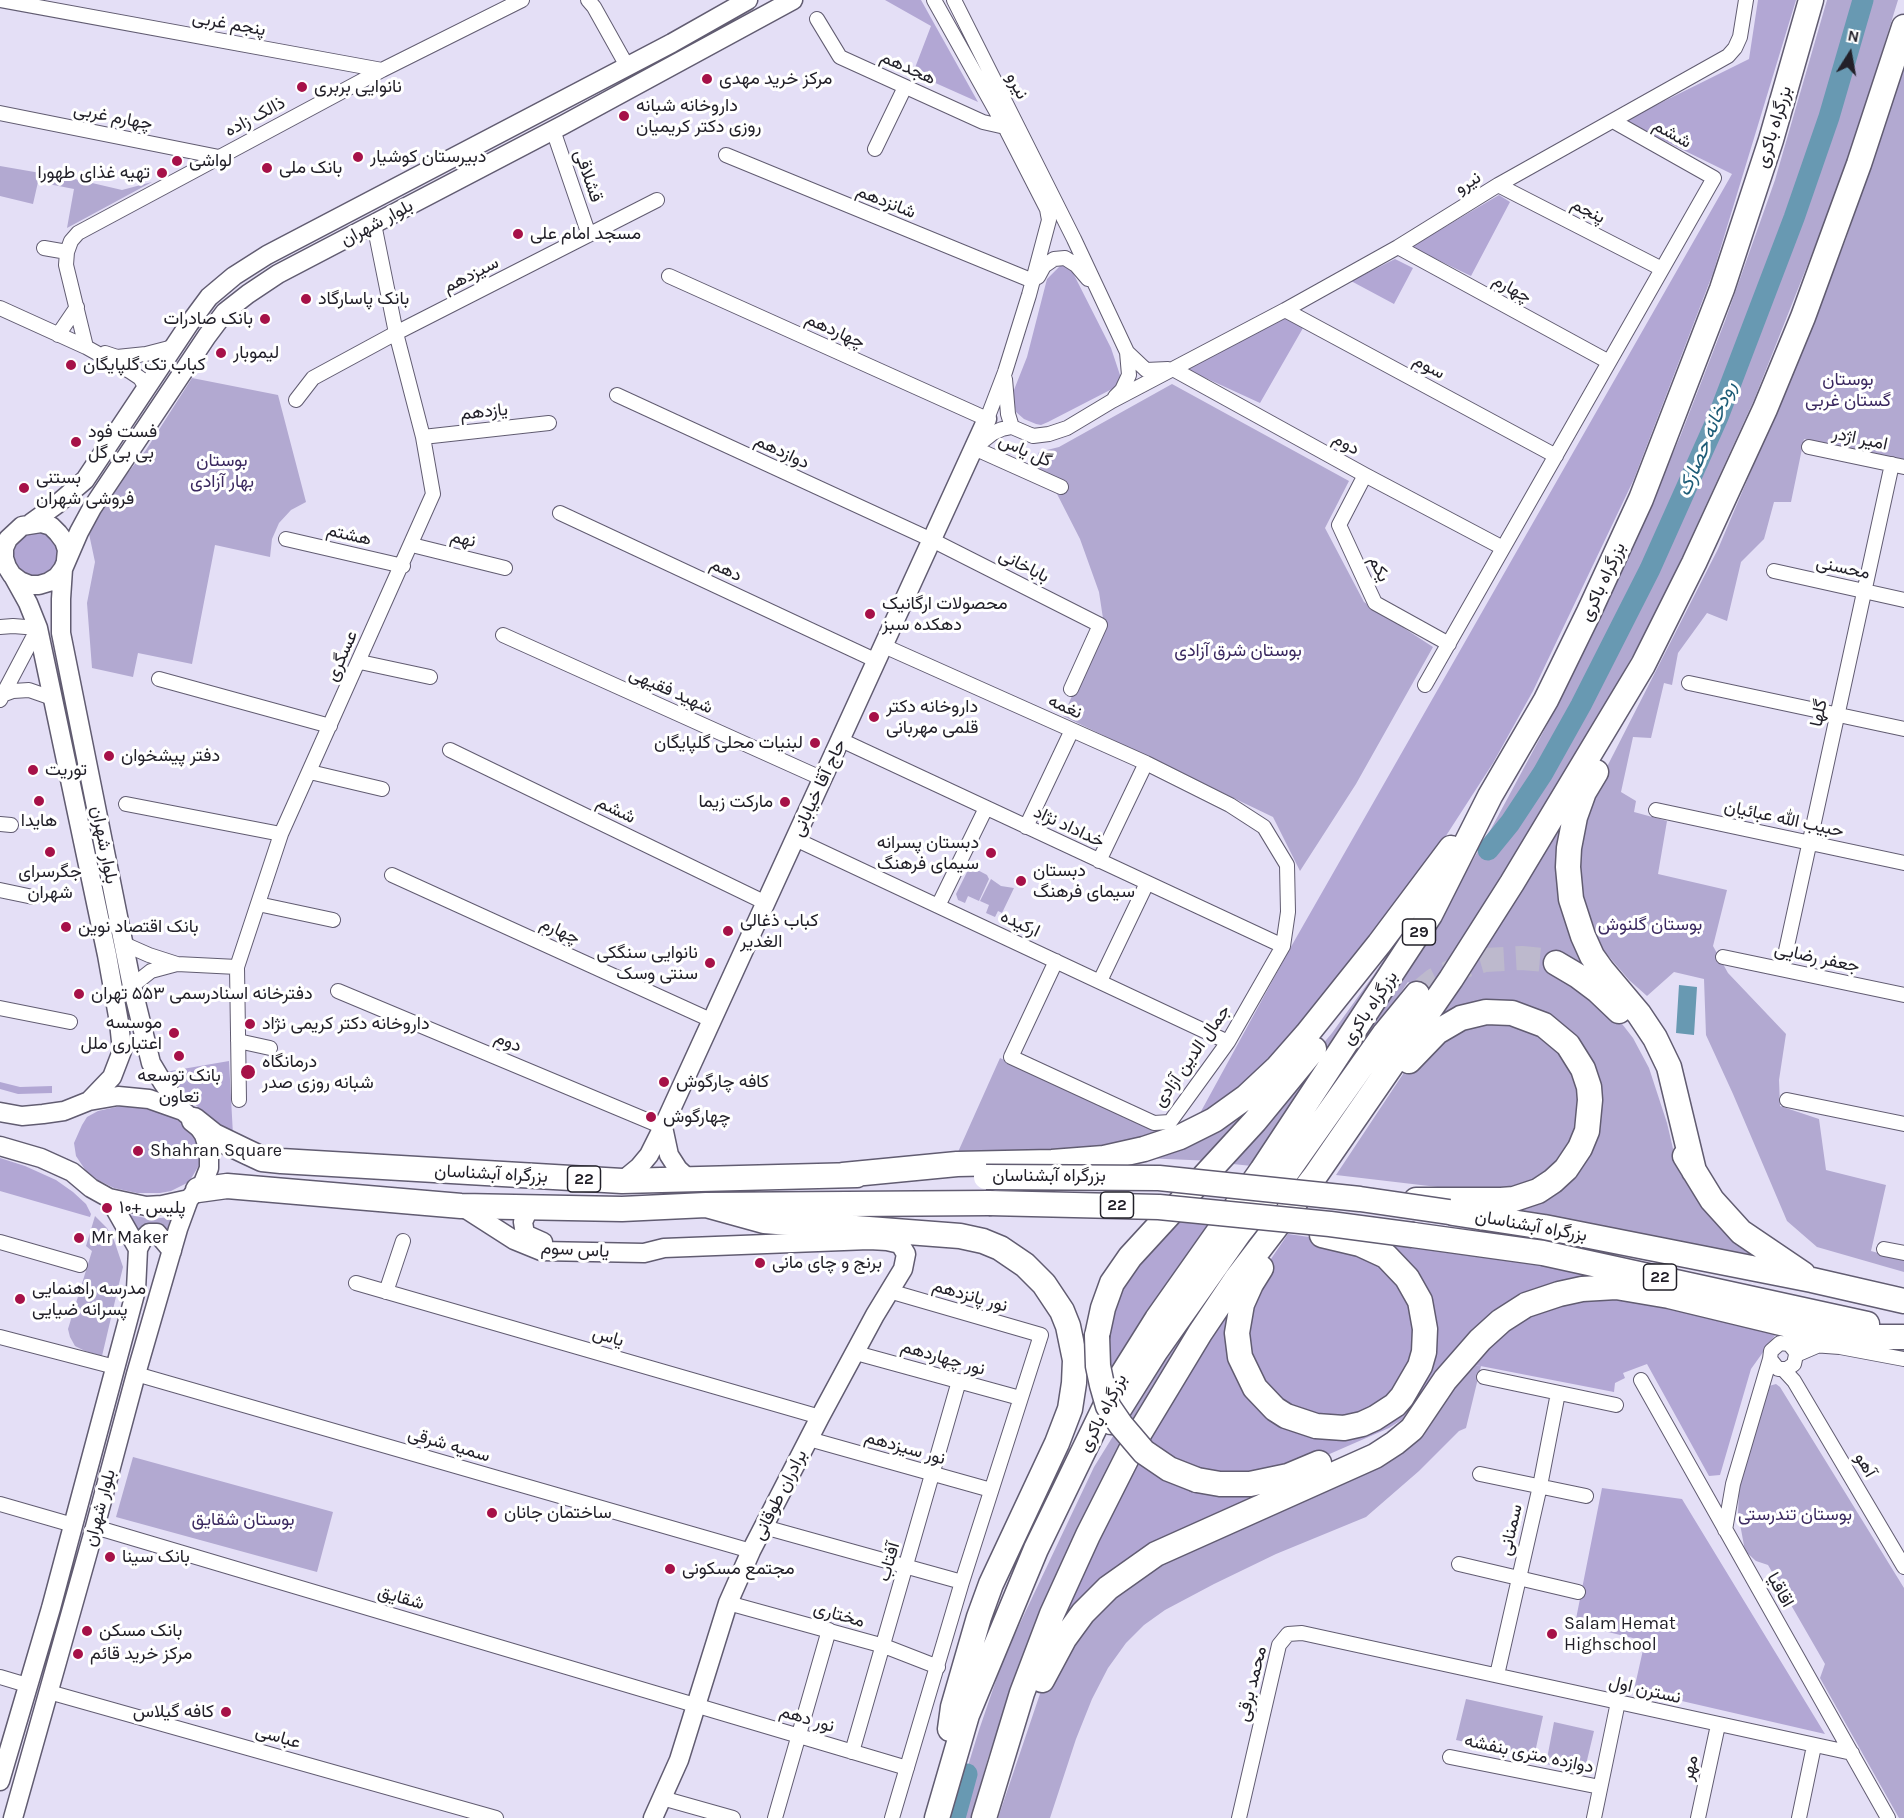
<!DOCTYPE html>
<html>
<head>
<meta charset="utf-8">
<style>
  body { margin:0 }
  #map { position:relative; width:1904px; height:1818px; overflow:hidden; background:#e4dff6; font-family:Karla,sans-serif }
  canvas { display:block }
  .north { position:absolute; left:1820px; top:24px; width:60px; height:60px; -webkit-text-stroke:4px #fff; paint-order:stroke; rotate:11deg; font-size:16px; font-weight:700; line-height:24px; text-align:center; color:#222029 }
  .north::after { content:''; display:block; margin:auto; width:21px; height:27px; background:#222029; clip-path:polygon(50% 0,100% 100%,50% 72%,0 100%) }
</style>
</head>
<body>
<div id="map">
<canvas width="1904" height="1818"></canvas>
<div class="north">N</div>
</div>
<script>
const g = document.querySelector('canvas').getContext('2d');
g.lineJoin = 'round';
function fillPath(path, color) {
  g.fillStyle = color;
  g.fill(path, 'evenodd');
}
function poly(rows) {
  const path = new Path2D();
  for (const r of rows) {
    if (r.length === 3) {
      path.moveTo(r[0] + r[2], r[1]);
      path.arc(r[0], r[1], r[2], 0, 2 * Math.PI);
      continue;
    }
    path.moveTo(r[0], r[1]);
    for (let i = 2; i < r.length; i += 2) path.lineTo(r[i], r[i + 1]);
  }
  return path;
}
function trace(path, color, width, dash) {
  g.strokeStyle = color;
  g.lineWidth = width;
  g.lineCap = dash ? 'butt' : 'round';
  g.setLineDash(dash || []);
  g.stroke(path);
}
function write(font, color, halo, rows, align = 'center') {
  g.font = font + ' Karla,Vazirmatn,sans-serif';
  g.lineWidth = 6;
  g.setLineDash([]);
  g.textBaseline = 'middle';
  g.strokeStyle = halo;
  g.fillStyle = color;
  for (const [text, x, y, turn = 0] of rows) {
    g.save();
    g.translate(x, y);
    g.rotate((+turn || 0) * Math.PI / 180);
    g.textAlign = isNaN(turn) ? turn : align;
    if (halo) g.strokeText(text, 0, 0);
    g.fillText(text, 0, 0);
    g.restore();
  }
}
fillPath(poly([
  [1827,0,1898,0,1847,165,1754,400,1656,614,1558,789,1458,952,1349,1109,1015,1679,988,1758,971,1818,952,1818,979,1730,1004,1657,1094,1467,1136,1399,1243,1241,1425,995,1408,982,1343,1077,1339,1074,1418,954,1491,829,1547,725,1602,613,1680,437,1725,321,1775,180],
  [1904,68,1904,460,1804,439,1791,502,1774,502,1764,539,1741,562,1727,621,1707,613,1678,653,1672,685,1664,683,1651,738,1633,737,1621,792,1636,801,1634,812,1667,821,1658,874,1727,890,1713,946,1728,973,1786,1034,1779,1080,1780,1106,1819,1119,1826,1170,1886,1185,1871,1251,1904,1260,1904,1272,1817,1247,1787,1221,1733,1094,1706,1035,1704,979,1674,972,1647,996,1629,980,1599,945,1584,901,1578,854,1587,806,1718,549,1809,334,1846,239],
  [0,166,75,179,122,190,152,182,67,228,74,189,38,182,33,204,0,196],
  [192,378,278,395,306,502,291,510,279,523,272,539,270,557,215,545,192,664,138,653,133,677,92,668,87,603,95,562,88,529,114,490,146,450],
  [1172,384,1349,481,1325,528,1364,602,1433,647,1356,784,1300,871,1273,817,1063,716,1104,625,1099,592,1080,539,1056,492,1033,466,1039,452,1059,447],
  [1582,788,1563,870,1658,1064,1635,1022,1568,979,1619,1020,1633,1038,1649,1068,1667,1123,1674,1153,1693,1187,1763,1259,1477,1205,1560,1183,1591,1077,1515,1009,1423,1039],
  [970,866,987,875,989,879,979,901,968,896,965,903,958,900,956,894],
  [991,879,1001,886,1014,888,1002,913,998,911,995,917,986,913,989,905,980,901],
  [1422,912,1252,1166,1223,1163,1332,1033,1373,976,1411,918],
  [1470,1020,1538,1027,1582,1078,1577,1147,1527,1187,1463,1190,1336,1175,1407,1068],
  [1000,1058,1170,1137,1117,1152,963,1159,958,1152],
  [1261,1092,1214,1161,1142,1158],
  [174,1213,166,1237,139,1242,123,1214,152,1219,169,1217],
  [95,1216,107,1228,114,1240,123,1267,102,1356,85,1351,75,1346,70,1337,68,1329,92,1251,86,1246],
  [1465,1363,1481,1366,1466,1428,1459,1431,1419,1471,1366,1517,1276,1554,1214,1584,1165,1610,1144,1625,1126,1643,1108,1668,1092,1699,1076,1739,1050,1818,998,1818,1044,1682,1060,1653,1123,1582,1386,1456],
  [1776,1384,1780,1387,1904,1588,1904,1818,1899,1818,1820,1678,1825,1664,1768,1565,1756,1561,1745,1551,1738,1513,1739,1490,1769,1386],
  [133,1457,333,1512,317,1572,116,1517],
  [1466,1699,1543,1716,1534,1757,1456,1740],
  [1554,1722,1594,1731,1584,1773,1546,1764]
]), '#b2a9d1');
fillPath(poly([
  [885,0,921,0,978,102,913,73,931,26],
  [1758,0,1796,0,1713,273,1634,479,1533,691,1493,763,1431,859,1392,915,1256,1076,1199,1115,1292,945,1732,174,1624,121,1749,59],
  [1499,195,1510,202,1471,276,1411,247],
  [1395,259,1413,268,1394,304,1351,281],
  [1061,265,1070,267,1111,348,1121,378,1114,388,1048,422,1041,425,1036,424,1024,419,1016,412,1012,395,1027,357,1047,279],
  [1282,315,1303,328,1260,403,1186,369],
  [36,554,22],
  [229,1061,233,1135,202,1111,172,1082,165,1072],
  [0,1082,20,1087,52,1086,52,1093,18,1094,0,1089],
  [121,1106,145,1107,160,1111,181,1122,193,1133,199,1143,201,1162,189,1182,171,1191,160,1193,137,1193,114,1188,98,1180,86,1171,76,1156,74,1143,82,1125,87,1117,98,1111],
  [0,1158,25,1166,56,1180,73,1192,86,1204,91,1214,90,1217,0,1191],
  [1169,1221,1212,1225,1107,1385,1106,1313],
  [1288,1234,1323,1239,1385,1261,1421,1323,1402,1388,1350,1422,1279,1405,1242,1344,1260,1275],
  [1368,1243,1426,1244,1643,1281,1545,1294,1403,1419,1389,1428,1309,1463,1216,1480,1144,1446,1231,1302,1234,1318,1278,1417,1378,1422,1431,1332],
  [1588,1292,1781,1327,1751,1369,1720,1475,1709,1476,1647,1364,1623,1373,1625,1378,1615,1383,1614,1392,1465,1363,1503,1326],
  [1393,1439,1222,1518,1067,1626,1060,1619,1138,1453,1157,1468,1278,1484],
  [1602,1488,1682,1499,1825,1734,1634,1690,1645,1641,1575,1624]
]), '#b2a7d4');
fillPath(poly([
  [1679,985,1697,987,1694,1035,1676,1033]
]), '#6899b2');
trace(poly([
  [1488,850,1510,823,1543,773,1581,705,1650,569,1718,417,1794,218,1829,117,1863,0],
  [955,1818,967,1774]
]), '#6899b2', 21);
trace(poly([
  [1417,994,1434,980,1461,967,1485,960,1522,958,1544,960,1556,963]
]), '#bdb9cd', 24, [24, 12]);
const street = poly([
  [0,0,382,70],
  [588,0,594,7,627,66],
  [954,0,1074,239,1127,352,1129,375,1122,390,1115,397],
  [817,19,840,57,983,122,1005,127],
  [0,113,219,157],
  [553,130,589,235],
  [875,149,905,87],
  [726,155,1033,281],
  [1498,185,1662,269],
  [1398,247,1609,362],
  [44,248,67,252],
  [669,276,987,419,1005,372,1029,295,1049,220,1047,209,1005,127,934,0],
  [1038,277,1044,266,1054,259,1065,258,1076,265,1088,279],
  [0,308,86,347,131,372,140,378,146,388],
  [1285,310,1556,456],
  [58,335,77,307],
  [86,347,66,265,67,252,71,241,78,233,382,70,522,0],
  [1127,352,1146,370,1168,369],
  [105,353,117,357,146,354,173,347],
  [1173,369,1365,475,1503,548],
  [1005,379,1008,414,1012,427],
  [617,395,932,540,1100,625,1071,689],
  [296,400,313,378,396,333,657,200],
  [1012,427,1033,436,1049,434,1067,428,1112,401,1285,310,1398,247,1498,185,1728,56,1735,48,1740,37,1746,0],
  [1012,427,1002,429,993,433,974,448,1061,487],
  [423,437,549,423],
  [1809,447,1904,467],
  [1365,475,1339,525,1375,603,1449,644],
  [560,513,877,661],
  [286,539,403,566],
  [412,545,505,568],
  [1774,571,1904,600],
  [0,627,13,626,38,628,0,700],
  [503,635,823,779],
  [884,646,1146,763,1230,805,1264,827,1287,865,1288,912,1283,946,1228,1042,1170,1122,1154,1123,1011,1057,1056,961],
  [360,662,430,677],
  [159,679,330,726],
  [1689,683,1904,729],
  [1425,685,1714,178,1613,121],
  [2,695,13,691,29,690,52,698],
  [841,740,1283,946],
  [450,750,766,903],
  [310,772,382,789],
  [126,804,281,834],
  [1656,810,1904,863],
  [0,824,11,825],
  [1026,827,1072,730],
  [795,839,1228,1042],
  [1099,861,1146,763],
  [392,875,713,1021],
  [0,890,33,897],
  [258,904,333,920],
  [938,906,986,808],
  [124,944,149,955,177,964,237,967],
  [1723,957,1904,995],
  [1782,969,1892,464],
  [1100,981,1147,883],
  [132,986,151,971,177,964],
  [338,991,663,1127],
  [0,1008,70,1022],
  [238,1041,270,1048],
  [239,1100,237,967,281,834,433,494,423,437,396,333,374,224],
  [1787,1100,1904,1124],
  [0,1242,80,1265],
  [1884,1249,1904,1253],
  [356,1283,820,1417],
  [889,1291,1041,1335,962,1582,892,1818],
  [386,1292,403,1241],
  [0,1337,115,1367],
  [1785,1343,1840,1347,1904,1359],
  [856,1353,1020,1398],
  [1796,1355,1795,1351,1789,1344,1780,1343,1771,1351,1770,1359,1778,1369,1787,1369,1794,1364,1796,1355,1817,1346],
  [1783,1369,1794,1381,1904,1567],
  [136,1374,751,1551],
  [1484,1377,1616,1405],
  [1641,1380,1888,1818],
  [809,1439,991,1490],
  [1480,1474,1586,1496],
  [0,1504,73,1525],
  [95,1527,907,1768],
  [764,1527,962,1582],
  [1725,1530,1733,1484,1770,1359],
  [1459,1564,1578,1592],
  [728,1603,884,1646,938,1667],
  [1497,1675,1540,1486,1558,1393],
  [0,1677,27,1685],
  [49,1692,496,1818],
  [852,1752,959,1381],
  [1450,1757,1600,1787],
  [662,1798,733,1818],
  [775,1818,829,1630],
  [1239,1818,1279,1645,1288,1634,1302,1633,1852,1753],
  [1594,1818,1618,1702],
  [1698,1818,1718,1725],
  [1799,1818,1814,1746]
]);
const secondary = poly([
  [31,523,56,505,85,480,189,324,209,297,234,276,267,255,672,43,748,0],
  [66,560,67,550,64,541,58,533,51,526,41,523,22,526,8,539,4,548,4,558,7,567,12,575,20,581,30,585,39,585,49,582,57,577,63,569,79,532,92,508,207,336,225,312,248,294,278,274,563,125,793,0],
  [63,569,61,599,61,633,132,986,151,1063,163,1083,183,1111],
  [13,576,28,603,38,628,107,955,119,1022,122,1051,112,1077,89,1101],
  [0,1112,22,1116,43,1114,64,1111,89,1101,118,1096,149,1099,183,1111,194,1120,204,1135,209,1151,209,1168,203,1183,189,1199,162,1205,146,1206,109,1198,91,1188,72,1172,41,1158,0,1146],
  [663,1127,669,1155,678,1169,691,1181],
  [622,1181,639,1167,649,1155,663,1127,987,419],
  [461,1206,514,1240,541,1251,644,1253,664,1248,869,1240,887,1241,900,1244,906,1254,903,1269,875,1315,820,1417,751,1551,728,1603,679,1760,653,1818],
  [535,1207,527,1213,523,1222,525,1234,543,1242],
  [138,1249,143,1239,149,1233,157,1233,172,1251],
  [0,1781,51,1608,136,1290,138,1249,109,1198],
  [13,1818,95,1527,136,1374,178,1229,189,1199]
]);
const highway = poly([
  [1596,772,1584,792,1575,817,1569,848,1568,867,1571,899,1583,936,1592,956,1602,970,1639,1014,1655,1038,1669,1067,1694,1171],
  [1556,963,1578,976,1598,991,1619,1011],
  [1409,1061,1437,1032,1461,1018,1486,1012,1512,1013,1544,1025,1568,1045,1583,1069,1589,1087,1590,1100,1587,1131,1580,1148,1566,1169,1553,1181,1538,1191,1514,1199,1501,1200,1416,1200],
  [194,1120,214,1136,245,1151,262,1159,281,1161,622,1181,857,1175],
  [1685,1156,1712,1200,1741,1232,1803,1274],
  [843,1175,957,1164,1052,1162,1104,1158,1144,1149,1180,1137,1214,1120,1246,1097,1278,1067,1307,1034,1379,944,1451,848],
  [198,1190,227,1186,461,1206,622,1209,706,1205,989,1203],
  [706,1205,764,1221,960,1236,983,1241,1000,1248,1025,1265,1044,1284,1062,1311,1068,1326,1075,1360,1074,1383,1070,1409,1057,1443,991,1584,979,1617,953,1707,950,1729],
  [1453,1213,1544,1227,1812,1280,1904,1301],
  [1413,1235,1543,1253,1867,1324],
  [1261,1268,1251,1284,1242,1304,1237,1333,1240,1357,1255,1388,1275,1409,1286,1416,1316,1426,1344,1428,1362,1424,1375,1418,1395,1405,1402,1397,1420,1366,1424,1352,1425,1329,1420,1301,1407,1278,1386,1256,1360,1244,1322,1235],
  [1097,1336,1103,1308,1112,1283,1130,1257,1255,1121,1314,1049],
  [1111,1422,1155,1352,1239,1233,1287,1172,1385,1033,1417,994],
  [1197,1480,1220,1484,1250,1484,1288,1476,1319,1463],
  [1042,1680,1064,1639,1083,1613,1108,1588,1156,1554,1375,1456,1395,1443,1412,1429,1445,1380,1480,1340,1501,1321,1526,1305,1559,1294,1582,1289,1616,1287,1669,1296,1814,1331,1864,1337,1904,1337],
  [937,1818,967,1715,1036,1549,1115,1386,1157,1319,1262,1170,1430,915,1490,796,1546,700,1589,612,1641,499,1722,289,1771,140,1811,0],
  [984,1818,1022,1693,1052,1614,1088,1535,1139,1434,1200,1333,1237,1278,1315,1176,1451,979,1512,883,1643,665,1694,563,1765,409,1803,317,1859,164,1904,27]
]);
trace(street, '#615c71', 16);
trace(secondary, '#615c71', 21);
trace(highway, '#615c71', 27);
trace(street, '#fff', 14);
trace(secondary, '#fff', 18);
trace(highway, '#fff', 24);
const highwayBridge = poly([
  [986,1177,1159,1178,1360,1199,1449,1212],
  [989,1203,1159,1207,1330,1224,1413,1235],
  [1097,1336,1098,1366,1102,1385,1108,1406,1121,1425,1144,1452,1169,1469,1197,1480]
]);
trace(highwayBridge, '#615c71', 27, []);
trace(highwayBridge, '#fff', 24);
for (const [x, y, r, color] of [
  [707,79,6,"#a61148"],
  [302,87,6,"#a61148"],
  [624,116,6,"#a61148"],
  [358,157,6,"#a61148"],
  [177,161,6,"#a61148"],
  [267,168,6,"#a61148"],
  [162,173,6,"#a61148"],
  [518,234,6,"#a61148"],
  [306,299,6,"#a61148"],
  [265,319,6,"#a61148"],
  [221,353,6,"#a61148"],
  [71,365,6,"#a61148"],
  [76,442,6,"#a61148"],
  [24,488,6,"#a61148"],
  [870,614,6,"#a61148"],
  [874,717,6,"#a61148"],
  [815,743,6,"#a61148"],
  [109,756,6,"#a61148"],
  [33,770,6,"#a61148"],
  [39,801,6,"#a61148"],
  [785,802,6,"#a61148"],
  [50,852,6,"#a61148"],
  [991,853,6,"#a61148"],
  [1021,881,6,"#a61148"],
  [66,927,6,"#a61148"],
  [728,931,6,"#a61148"],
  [710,963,6,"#a61148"],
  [79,994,6,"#a61148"],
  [250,1024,6,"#a61148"],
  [174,1033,6,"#a61148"],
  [179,1056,6,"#a61148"],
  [248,1072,8,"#a61148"],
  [664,1082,6,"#a61148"],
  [651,1117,6,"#a61148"],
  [138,1151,6,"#a61148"],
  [107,1208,6,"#a61148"],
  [79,1238,6,"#a61148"],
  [760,1263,6,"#a61148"],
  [20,1299,6,"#a61148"],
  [492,1513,6,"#a61148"],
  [110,1557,6,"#a61148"],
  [670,1569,6,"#a61148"],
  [87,1631,6,"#a61148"],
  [1552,1634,6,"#a61148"],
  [78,1654,6,"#a61148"],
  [226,1712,6,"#a61148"]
]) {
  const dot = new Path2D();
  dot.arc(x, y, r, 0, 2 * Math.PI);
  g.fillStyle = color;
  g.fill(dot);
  trace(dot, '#fff', 2);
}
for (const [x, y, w] of [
  [1419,932,33],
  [584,1179,33],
  [1117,1205,33],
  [1660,1277,33]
]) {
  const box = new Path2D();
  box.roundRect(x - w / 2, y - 13, w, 26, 4.5);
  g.fillStyle = '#fff';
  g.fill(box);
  trace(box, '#222029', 1.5);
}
write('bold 16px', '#222029', null, [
  ["29",1419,932],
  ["22",584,1179],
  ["22",1117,1205],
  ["22",1660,1277]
]);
write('18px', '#222029', '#fff', [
  ["پنجم غربی",229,24,10],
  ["هجدهم",908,68,24],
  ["نیرو",1017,86,63],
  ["چهارم غربی",113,117,11],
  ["ذالک زاده",255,117,-28],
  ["بزرگراه باکری",1774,127,-73],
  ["ششم",1672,134,29],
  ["قشلاقی",588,176,71],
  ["نیرو",1468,183,-32],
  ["شانزدهم",886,202,22],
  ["پنجم",1588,211,27],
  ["بلوار شهران",377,223,-28],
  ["سیزدهم",471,275,-27],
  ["چهارم",1512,289,29],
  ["چهاردهم",835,331,24],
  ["سوم",1429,367,28],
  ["یازدهم",484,412,-6],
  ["امیر اژدر",1860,439,12],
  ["دوم",1346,444,29],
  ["گل یاس",1025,451,24],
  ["دوازدهم",782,452,25],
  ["هشتم",349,535,13],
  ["نهم",463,539,14],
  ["باباخانی",1024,566,27],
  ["محسنی",1843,568,12],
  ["یکم",1379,569,65],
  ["دهم",726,570,25],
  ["بزرگراه باکری",1603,582,-65],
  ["عسگری",342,656,-66],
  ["شهید فقیهی",671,691,24],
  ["نغمه",1065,707,24],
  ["گلها",1819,713,-78],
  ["حاج آقا خیابانی",819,788,-65],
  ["ششم",616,810,26],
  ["حبیب الله عبائیان",1784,819,12],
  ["خداداد نژاد",1069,827,25],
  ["بلوار شهران",104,845,79],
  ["ارکیده",1020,924,25],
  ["چهارم",560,931,24],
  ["جعفر رضایی",1817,958,12],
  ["بزرگراه باکری",1370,1008,-56],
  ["دوم",508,1042,23],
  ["جمال الدین آزادی",1192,1056,-55],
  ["بزرگراه آبشناسان",491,1174,3],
  ["بزرگراه آبشناسان",1049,1176],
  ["بزرگراه آبشناسان",1531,1226,10],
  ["یاس سوم",575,1250,3],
  ["نور پانزدهم",970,1296,16],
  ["یاس",608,1337,16],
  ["نور چهاردهم",943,1358,16],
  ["بزرگراه باکری",1103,1413,-63],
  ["سمیه شرقی",449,1445,16],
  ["نور سیزدهم",905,1448,16],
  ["آهو",1865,1465,60],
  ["برادران طوقانی",780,1495,-63],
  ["بلوار شهران",100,1508,-75],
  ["سمنانی",1511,1530,-77],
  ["آفتاب",889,1562,-74],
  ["اقاقیا",1780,1590,61],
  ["شقایق",401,1598,16],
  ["مختاری",839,1615,16],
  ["محمد برقی",1252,1684,-76],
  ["نسترن اول",1645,1690,13],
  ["نور دهم",807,1719,17],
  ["عباسی",278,1737,16],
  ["دوازده متری بنفشه",1529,1754,12],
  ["مهر",1690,1768,-78]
]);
write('18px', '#222029', '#fff', [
  ["مرکز خرید مهدی",719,79],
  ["نانوایی بربری",314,87],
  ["داروخانه شبانه",636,106],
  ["روزی دکتر کریمیان",636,127],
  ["دبیرستان کوشیار",370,157],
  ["لواشی",189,161],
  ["بانک ملی",279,168],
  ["تهیه غذای طهورا",150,173,"right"],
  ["مسجد امام علی",530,234],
  ["بانک پاسارگاد",318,299],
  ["بانک صادرات",253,319,"right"],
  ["لیموبار",233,353],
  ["کباب تک گلپایگان",83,365],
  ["فست فود",88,432],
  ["بی بی گل",88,453],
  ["بستنی",36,478],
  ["فروشی شهران",36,499],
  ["محصولات ارگانیک",882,604],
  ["دهکده سبز",882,625],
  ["داروخانه دکتر",886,707],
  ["قلمی مهربانی",886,728],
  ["لبنیات محلی گلپایگان",803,743,"right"],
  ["دفتر پیشخوان",121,756],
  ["توریت",45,770],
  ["مارکت زیما",773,802,"right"],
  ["هایدا",39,821,"center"],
  ["دبستان پسرانه",979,843,"right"],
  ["سیمای فرهنگ",979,864,"right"],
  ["دبستان",1033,871],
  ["سیمای فرهنگ",1033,892],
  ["جگرسرای",50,872,"center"],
  ["شهران",50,893,"center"],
  ["کباب ذغالی",740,921],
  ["الغدیر",740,942],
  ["بانک اقتصاد نوین",78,927],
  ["نانوایی سنگکی",698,953,"right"],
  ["سنتی وسک",698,974,"right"],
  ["دفترخانه اسنادرسمی ۵۵۳ تهران",91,994],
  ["موسسه",162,1023,"right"],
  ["اعتباری ملل",162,1044,"right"],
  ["داروخانه دکتر کریمی نژاد",262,1024],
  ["درمانگاه",262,1062],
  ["شبانه روزی صدر",262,1083],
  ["بانک توسعه",179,1076,"center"],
  ["تعاون",179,1097,"center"],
  ["کافه چارگوش",676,1082],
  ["چهارگوش",663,1117],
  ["Shahran Square",150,1151],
  ["پلیس +۱۰",119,1208],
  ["Mr Maker",91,1238],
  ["برنج و چای مانی",772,1263],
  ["مدرسه راهنمایی",32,1289],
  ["پسرانه ضیایی",32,1310],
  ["ساختمان جانان",504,1513],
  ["بانک سینا",122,1557],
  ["مجتمع مسکونی",682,1569],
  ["Salam Hemat",1564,1624],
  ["Highschool",1564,1645],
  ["بانک مسکن",99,1631],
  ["مرکز خرید قائم",90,1654],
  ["کافه گیلاس",214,1712,"right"]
], 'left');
write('18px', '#3b2960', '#fff', [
  ["بوستان",1848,380],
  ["گستان غربی",1848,401],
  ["بوستان",222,461],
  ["بهار آزادی",222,482],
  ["بوستان شرق آزادی",1238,651],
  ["بوستان گلنوش",1650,925],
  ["بوستان تندرستی",1795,1515],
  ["بوستان شقایق",243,1520]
]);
write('italic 20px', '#1e5c77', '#fff', [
  ["رودخانه حصارک",1707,439,-67]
]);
</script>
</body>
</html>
